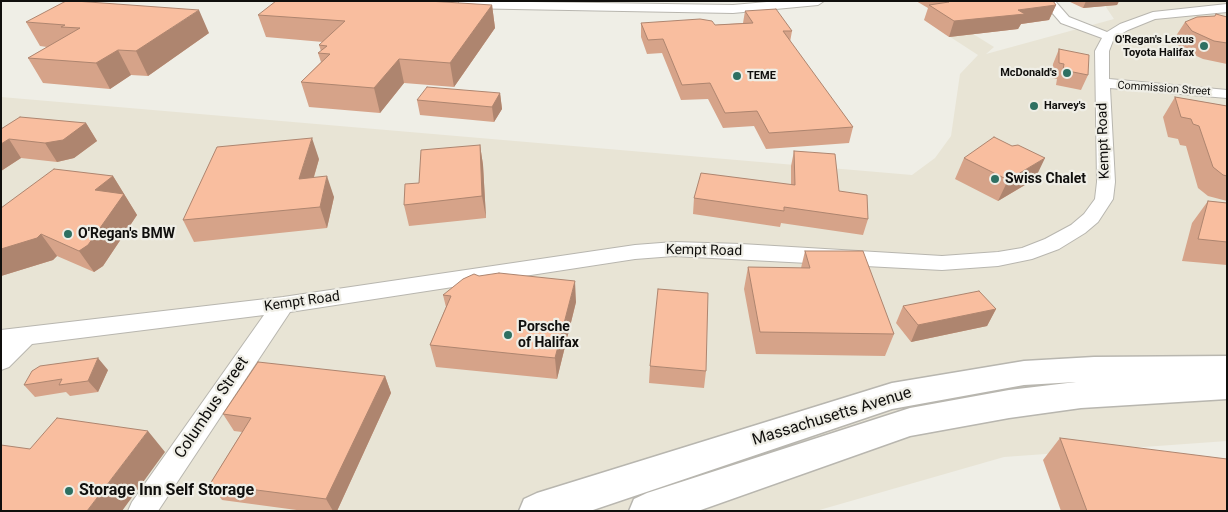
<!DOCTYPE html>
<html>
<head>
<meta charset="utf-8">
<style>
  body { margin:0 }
  #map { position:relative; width:1228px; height:512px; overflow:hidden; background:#efeee6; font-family:Roboto,sans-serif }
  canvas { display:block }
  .frame { position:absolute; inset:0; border:2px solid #100f0d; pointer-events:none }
</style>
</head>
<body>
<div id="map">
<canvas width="1228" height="512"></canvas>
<div class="frame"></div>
</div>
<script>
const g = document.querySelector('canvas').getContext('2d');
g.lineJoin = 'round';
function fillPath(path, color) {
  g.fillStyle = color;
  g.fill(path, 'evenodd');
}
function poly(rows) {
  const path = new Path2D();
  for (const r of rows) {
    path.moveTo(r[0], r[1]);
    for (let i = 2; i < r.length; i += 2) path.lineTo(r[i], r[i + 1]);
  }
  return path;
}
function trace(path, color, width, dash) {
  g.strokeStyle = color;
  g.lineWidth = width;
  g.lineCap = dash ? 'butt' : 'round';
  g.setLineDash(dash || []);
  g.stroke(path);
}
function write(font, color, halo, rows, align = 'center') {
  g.font = font + ' Roboto,sans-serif';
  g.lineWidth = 4.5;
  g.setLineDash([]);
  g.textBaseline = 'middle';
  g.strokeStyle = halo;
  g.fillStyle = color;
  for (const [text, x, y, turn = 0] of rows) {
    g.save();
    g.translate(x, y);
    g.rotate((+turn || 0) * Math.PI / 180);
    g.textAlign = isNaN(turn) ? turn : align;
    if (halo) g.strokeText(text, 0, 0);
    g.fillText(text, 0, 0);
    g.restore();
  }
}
fillPath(poly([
  [1102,1,1227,1,1227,441,1004,457,816,511,1,511,1,97,912,175,935,158,951,136,960,74,978,55,924,20,946,17,994,47,986,54,1114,19]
]), '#e8e4d5');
const minor = poly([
  [463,1,733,5,778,1,824,1,818,5,733,13,459,8,459,2,463,1],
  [1042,1,1055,1,1069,17,1107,32,1120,24,1153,12,1227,4,1227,12,1155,19,1128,30,1114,38,1109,51,1109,79,1227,90,1227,98,1110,88,1115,182,1113,199,1098,222,1085,233,1059,249,1032,259,998,266,942,270,674,256,635,259,290,312,158,511,128,511,132,502,264,315,32,344,9,367,1,370,1,330,283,297,635,245,674,242,741,244,942,256,998,252,1022,248,1045,239,1071,225,1084,214,1095,199,1097,182,1095,51,1102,38,1061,23,1042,1]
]);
const major = poly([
  [1227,356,1227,399,1081,408,1009,418,910,436,698,511,629,511,634,499,647,493,910,408,1009,390,1076,382,1024,385,892,409,590,511,519,511,524,499,537,493,892,383,1024,361,1094,357,1227,356]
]);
trace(minor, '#b8b6af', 2);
trace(major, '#b8b6af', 3);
fillPath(minor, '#fff');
fillPath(major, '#fff');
fillPath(poly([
  [916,1,1053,1,1056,5,1049,20,1021,24,1018,29,949,37,924,20,928,8],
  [1068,1,1119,1,1117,5,1083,8],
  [492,5,495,28,454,87,404,83,380,113,309,107,301,82,321,62,318,53,321,51,319,45,323,42,266,37,258,15],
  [745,11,792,31,790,42,853,127,849,143,766,149,754,126,723,128,708,99,681,100,662,53,647,54,641,37,641,23,715,25,743,23],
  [1227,17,1227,64,1203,59,1181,49,1174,39,1185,22],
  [26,22,209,33,148,76,131,75,110,89,43,83,28,58,47,47,40,46],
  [1059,49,1088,75,1081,90,1056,85,1057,79,1052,78,1053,64],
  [500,93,502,109,494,122,420,115,417,100],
  [1175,97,1227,106,1227,201,1208,196,1198,188,1186,146,1180,145,1178,139,1168,137,1163,117],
  [86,123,97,141,74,158,57,162,21,158,1,171,1,129],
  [480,145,483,165,486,218,409,226,404,205,419,183],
  [794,151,868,219,863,235,781,223,780,227,693,214,694,198,791,185,791,166],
  [964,158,1035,179,998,201,955,179],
  [319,159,314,177,334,197,327,228,194,242,183,220],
  [113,176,137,215,103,266,94,272,57,256,53,260,1,276,1,208],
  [1208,201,1227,203,1227,265,1182,261,1192,223],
  [805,251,894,334,885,356,756,354,744,289,748,267,801,268],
  [479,276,576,302,557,379,436,367,430,345,446,307,443,295],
  [903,306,996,309,987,326,911,342,896,323],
  [650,366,706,371,704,388,649,383],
  [108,370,98,392,70,396,66,392,35,397,24,385],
  [385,376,391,393,337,511,304,511,222,500,210,484,242,432,234,431,223,414],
  [1060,438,1227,511,1061,511,1043,460]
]), '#d6a389');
fillPath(poly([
  [1086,1,1119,1,1117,5,1083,8],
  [492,5,495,28,454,87,450,63],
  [1056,5,1049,20,1021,24,1018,29,949,37,954,21,1018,10],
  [199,10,209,33,148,76,136,51],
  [118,50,131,75,110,89,96,63],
  [399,59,404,83,380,113,374,88],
  [500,93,502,109,494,122,492,107],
  [86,123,97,141,74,158,57,162,45,143],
  [312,138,319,159,307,200,299,179],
  [9,139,21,158,1,171,1,144],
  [480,145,483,165,486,218,482,196],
  [1045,158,1035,179,998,201,1008,180],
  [113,176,137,215,103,266,94,272,79,251,95,190],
  [327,176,334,197,327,228,320,207],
  [41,234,57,256,53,260,1,276,1,249],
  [575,281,576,302,557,379,555,358],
  [996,309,987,326,911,342,918,325],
  [98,358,108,370,98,392,88,381],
  [385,376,391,393,337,511,333,511,326,499],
  [148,431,165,452,122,511,87,511]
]), '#ae856f');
const building = poly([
  [66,1,75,1,199,10,136,51,118,50,96,63,28,58,80,28,61,27,65,25,26,22,66,1],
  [276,1,428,1,492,5,450,63,399,59,374,88,301,82,330,54,318,53,327,46,319,45,345,21,258,15,276,1],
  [947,1,1053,1,1056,5,1018,10,1025,14,954,21,929,5,949,2,947,1],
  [776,9,792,31,783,31,853,127,769,133,757,111,725,113,710,83,682,85,663,39,648,40,641,23,700,19,712,21,715,25,753,23,745,11,776,9],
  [1216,14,1227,17,1227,43,1214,41,1192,31,1185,22,1197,17,1215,16,1216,14],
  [1059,49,1089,55,1088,75,1063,70,1064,64,1059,63,1059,49],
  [427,87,500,93,492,107,417,100,427,87],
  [1175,97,1227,106,1227,176,1223,175,1213,167,1199,126,1193,124,1191,119,1181,117,1175,97],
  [20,117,86,123,63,140,45,143,9,139,1,144,1,129,20,117],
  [994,137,1012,146,1018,145,1045,158,1008,180,964,158,994,137],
  [312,138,299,179,327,176,320,207,183,220,217,147,312,138],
  [480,145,482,196,404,205,405,184,419,183,421,150,480,145],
  [794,151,835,154,839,191,867,195,868,219,784,207,784,211,694,198,701,173,795,185,794,151],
  [54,169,113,176,95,190,124,194,88,245,79,251,41,234,37,238,1,249,1,208,54,169],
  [1208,201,1227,203,1227,242,1198,239,1208,201],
  [805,251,863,251,894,334,760,332,748,267,810,268,805,251],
  [499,273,575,281,555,358,430,345,451,296,443,295,463,279,474,274,479,276,499,273],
  [658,289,708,293,706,371,650,366,658,289],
  [979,291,996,309,918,325,903,306,979,291],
  [98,358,88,381,59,385,62,379,24,385,32,371,40,366,98,358],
  [258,362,385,376,326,499,210,484,251,418,223,414,258,362],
  [57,418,148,431,87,511,1,511,1,445,30,449,57,418],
  [1060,438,1227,459,1227,511,1087,511,1060,438]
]);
fillPath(building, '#f9be9f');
trace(building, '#ae856f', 1);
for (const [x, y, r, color] of [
  [1204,46,5,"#2e7062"],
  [1067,73,5,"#2e7062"],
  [737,76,5,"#2e7062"],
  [1034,106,5,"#2e7062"],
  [995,179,5,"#2e7062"],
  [68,234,5,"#2e7062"],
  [508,335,5,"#2e7062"],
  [69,491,5,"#2e7062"]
]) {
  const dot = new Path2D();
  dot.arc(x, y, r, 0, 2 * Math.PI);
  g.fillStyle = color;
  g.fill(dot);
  trace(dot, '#efeee6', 2);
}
write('bold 11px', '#100f0d', '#efeee6', [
  ["O'Regan's Lexus",1194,40],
  ["Toyota Halifax",1194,53],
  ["McDonald's",1057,73],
  ["TEME",747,76,"left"],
  ["Harvey's",1044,106,"left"]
], 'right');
write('11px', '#100f0d', '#efeee6', [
  ["Commission Street",1164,89,4]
]);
write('14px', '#100f0d', '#efeee6', [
  ["Kempt Road",1104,141,-92],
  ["Kempt Road",704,251,1],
  ["Kempt Road",302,302,-8]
]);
write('bold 14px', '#100f0d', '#efeee6', [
  ["Swiss Chalet",1005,179],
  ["O'Regan's BMW",78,234],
  ["Porsche",518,327],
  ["of Halifax",518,343]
], 'left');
write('16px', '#100f0d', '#efeee6', [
  ["Columbus Street",212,408,-56],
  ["Massachusetts Avenue",832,417,-17]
]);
write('bold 16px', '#100f0d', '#efeee6', [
  ["Storage Inn Self Storage",79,491]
], 'left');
</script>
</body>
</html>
